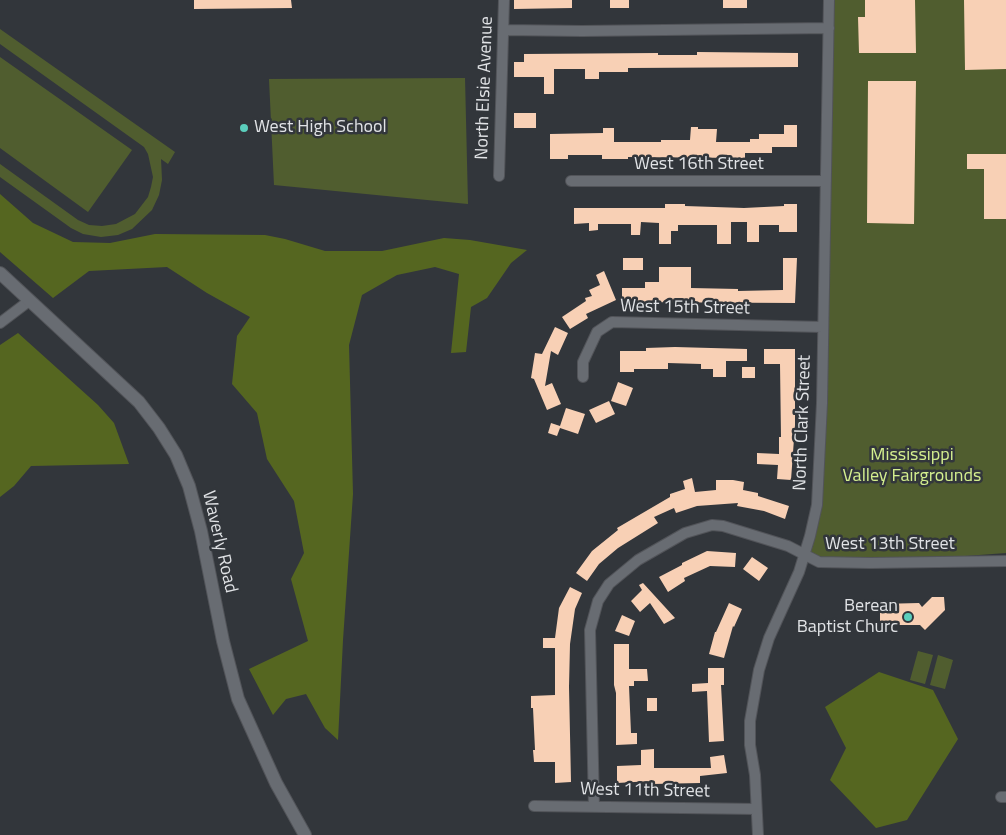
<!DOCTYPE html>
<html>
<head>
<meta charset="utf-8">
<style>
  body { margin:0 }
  canvas { display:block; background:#32363b }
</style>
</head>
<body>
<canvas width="1006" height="835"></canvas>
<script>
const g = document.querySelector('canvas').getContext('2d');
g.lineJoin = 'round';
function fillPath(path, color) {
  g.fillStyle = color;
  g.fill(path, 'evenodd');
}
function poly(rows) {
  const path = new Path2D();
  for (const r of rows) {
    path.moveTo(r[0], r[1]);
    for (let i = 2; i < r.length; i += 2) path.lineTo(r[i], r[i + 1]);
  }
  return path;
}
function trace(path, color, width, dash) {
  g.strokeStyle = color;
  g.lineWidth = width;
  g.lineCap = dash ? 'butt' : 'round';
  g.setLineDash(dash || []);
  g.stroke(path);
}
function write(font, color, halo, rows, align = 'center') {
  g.font = font + ' "Titillium Web",sans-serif';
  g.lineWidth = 5;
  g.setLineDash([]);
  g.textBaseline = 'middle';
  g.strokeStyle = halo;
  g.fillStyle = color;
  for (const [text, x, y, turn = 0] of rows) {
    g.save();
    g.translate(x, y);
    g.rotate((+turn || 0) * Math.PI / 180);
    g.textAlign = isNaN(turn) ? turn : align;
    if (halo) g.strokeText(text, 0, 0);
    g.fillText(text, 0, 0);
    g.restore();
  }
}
fillPath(poly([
  [829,0,1006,0,1006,553,870,563,819,562,804,554,817,505],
  [0,29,175,152,168,164,161,159,162,180,159,195,152,210,132,229,118,235,101,237,83,234,71,228,0,177,0,164,78,220,89,225,102,226,116,224,135,214,148,197,151,187,153,177,148,154,144,147,0,44],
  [0,57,132,150,88,212,0,148],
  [465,78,468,204,274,185,269,79],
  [918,651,933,655,925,684,910,680],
  [938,655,953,660,945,689,930,685]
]), '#505d2f');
fillPath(poly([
  [0,194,33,223,73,242,110,243,155,234,265,235,285,239,325,251,382,251,444,238,470,240,527,250,511,263,487,298,471,307,466,352,451,353,459,274,435,267,397,275,362,295,349,345,353,494,343,640,338,740,325,728,306,694,286,699,273,715,249,669,308,641,291,579,304,553,294,501,267,459,257,413,232,384,237,336,250,317,207,293,167,267,89,271,53,298,0,252],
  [18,333,98,405,114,423,129,464,31,466,14,486,0,497,0,345],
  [879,672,933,690,958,739,907,820,876,828,830,780,846,748,825,707]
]), '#556620');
fillPath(poly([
  [194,0,291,0,292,8,194,9],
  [514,0,572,0,572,8,514,9],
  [610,0,629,0,629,8,610,8],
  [723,0,747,0,747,8,723,8],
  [865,0,915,0,916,53,859,53,858,17,865,17],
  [964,0,1006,0,1006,69,965,70],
  [697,52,798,53,798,67,628,68,628,72,599,72,599,79,585,79,585,69,554,69,554,94,544,94,544,77,514,77,514,62,524,62,524,54,658,53,658,55,697,55],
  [868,81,916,81,914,224,867,223],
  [514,113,536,113,536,128,514,128],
  [784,125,797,125,797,147,772,147,772,153,745,153,745,158,628,157,628,159,602,159,602,155,568,155,568,159,550,159,550,134,603,133,603,128,614,128,614,142,661,142,661,140,690,140,691,127,698,127,698,129,717,129,716,142,750,142,750,139,759,139,759,134,784,134],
  [967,154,1006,154,1006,219,984,219,984,169,967,169],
  [665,204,685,204,685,206,744,208,784,206,784,204,797,204,797,232,779,232,779,225,759,225,759,242,747,242,747,222,731,222,731,244,717,244,717,225,678,225,678,231,671,231,671,244,659,244,659,223,641,222,640,235,631,235,631,224,598,224,598,230,589,231,589,223,574,224,574,208,665,208],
  [623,258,643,258,643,270,623,270],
  [783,258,797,258,795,303,622,302,622,288,645,288,645,282,659,282,659,267,691,267,691,288,738,289,738,291,783,290],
  [604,271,616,300,586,314,588,318,570,329,562,317,586,301,585,298,592,296,589,290,600,285,596,275],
  [555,327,568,333,558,355,551,351,545,386,552,383,561,404,547,410,534,379,531,378,535,353,542,354],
  [675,347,747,349,747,361,726,361,726,377,713,377,713,369,701,369,701,364,668,363,668,369,634,369,634,372,620,372,620,351,646,351,646,348],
  [764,349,795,349,795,425,791,480,777,479,778,465,757,464,757,453,779,454,779,437,781,437,780,364,764,364],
  [742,367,755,367,755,378,742,378],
  [618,382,633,388,626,406,611,401],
  [609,401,615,414,596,423,589,410],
  [566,408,585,414,578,434,560,428,557,436,548,433,551,423,560,426],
  [692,478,695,492,716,490,716,480,733,480,744,482,743,490,758,493,758,496,789,506,785,519,764,511,737,506,738,503,697,506,676,513,674,508,654,517,658,523,618,548,599,564,587,581,576,573,592,551,618,530,617,528,670,497,670,494,685,489,683,481],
  [707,551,736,553,735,567,710,566,684,578,685,581,668,592,659,577,682,565,682,563],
  [752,557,768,568,759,581,743,569],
  [643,583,675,618,664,624,650,603,640,612,631,601,642,590,639,585],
  [570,587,582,593,575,609,570,644,569,687,571,782,555,783,555,762,534,762,533,750,535,750,533,708,531,708,531,696,555,695,555,648,543,648,543,638,555,638,559,608],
  [932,597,944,597,945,610,925,630,920,625,880,625,880,604,919,603,922,607],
  [729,603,742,609,734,627,733,626,724,658,709,654,715,632,716,632],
  [622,615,635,621,629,636,615,631],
  [614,644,629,644,629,669,647,669,648,681,634,681,634,686,629,686,631,733,637,733,637,744,616,745,616,693,614,685],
  [708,668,724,668,724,685,721,685,724,741,709,742,707,691,692,692,692,684,708,683],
  [647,698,657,698,657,711,647,711],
  [654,749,654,768,711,768,710,757,724,755,727,773,700,776,700,783,652,784,652,781,617,783,617,766,641,765,641,750]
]), '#f8d0b5');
const minor = poly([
  [504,30,582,31,829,28],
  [499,176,504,0],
  [571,181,826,181],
  [0,323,29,301],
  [583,377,583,362,597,332,612,322,823,327],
  [1001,797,1006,797],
  [534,806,756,809],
  [594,807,590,630,598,601,609,584,638,560,685,533,712,525,723,526,788,546,819,562,870,563,1006,561],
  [758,835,755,775,750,745,750,721,759,670,769,638,799,572,810,536,817,505,822,403,829,0]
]);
const tertiary = poly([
  [0,273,139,402,159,428,176,455,189,486,201,531,223,641,238,699,276,783,305,835]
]);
trace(minor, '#525459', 12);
trace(tertiary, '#525459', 14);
trace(minor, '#686c72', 10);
trace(tertiary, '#686c72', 12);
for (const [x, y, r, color] of [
  [244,128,5,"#5bcebc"],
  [908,617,5,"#5bcebc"]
]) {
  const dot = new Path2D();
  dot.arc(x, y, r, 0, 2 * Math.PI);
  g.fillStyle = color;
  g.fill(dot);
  trace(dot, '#32363b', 2);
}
write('18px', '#e1e3e6', '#32363b', [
  ["North Elsie Avenue",485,88,-88],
  ["West 16th Street",699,165],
  ["West 15th Street",685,308,1],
  ["North Clark Street",803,423,-88],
  ["Waverly Road",219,542,77],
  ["West 13th Street",890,545],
  ["West 11th Street",645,791,1]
]);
write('18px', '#e1e3e6', '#32363b', [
  ["West High School",254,128],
  ["Berean",898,607,"right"],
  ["Baptist Churc",898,628,"right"]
], 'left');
write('18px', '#d5f08f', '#32363b', [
  ["Mississippi",912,456],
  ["Valley Fairgrounds",912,477]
]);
</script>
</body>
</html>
